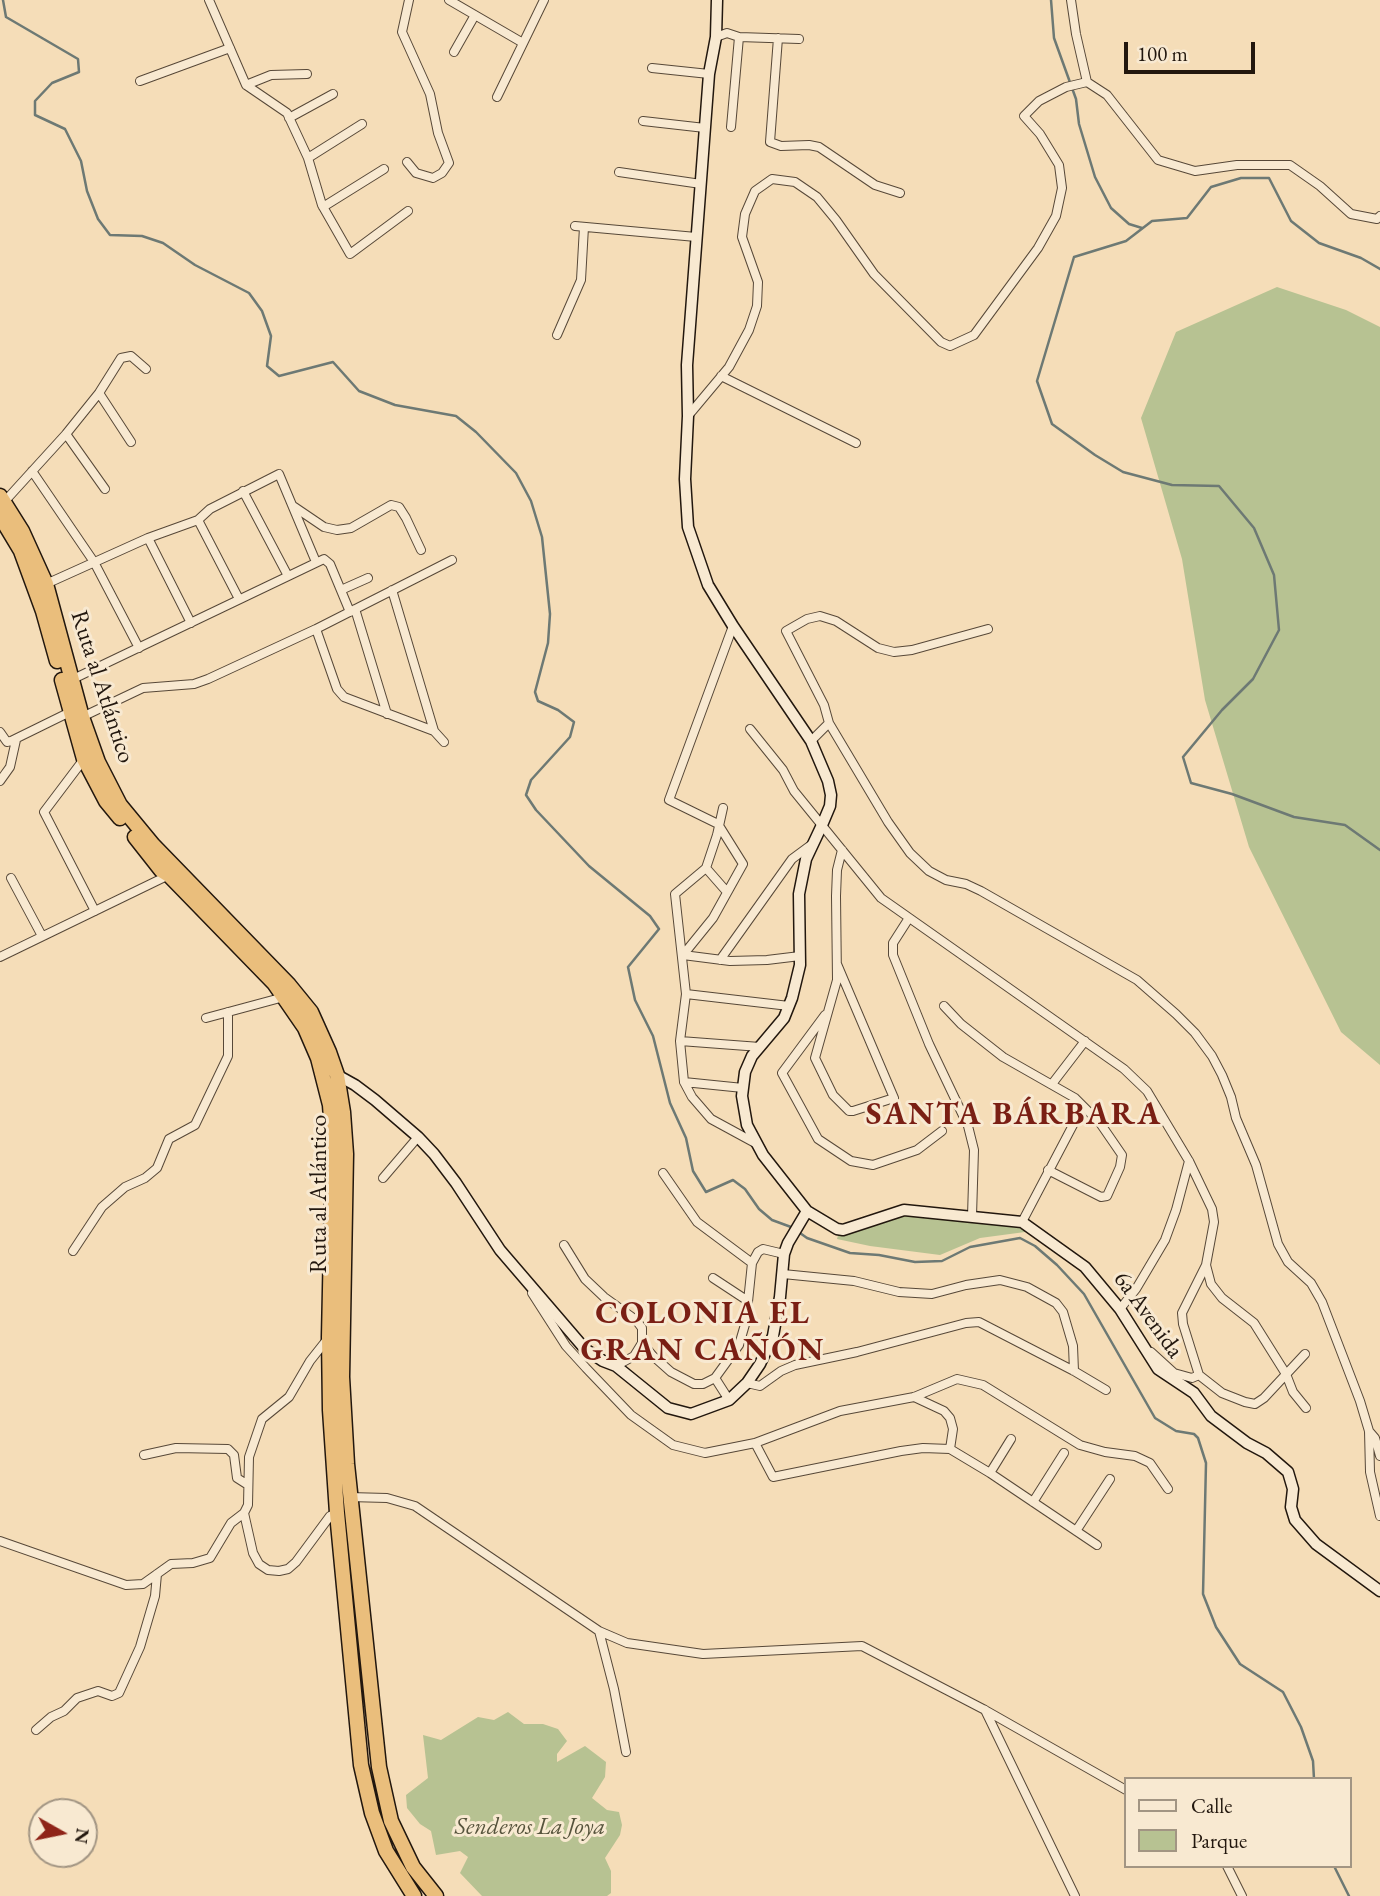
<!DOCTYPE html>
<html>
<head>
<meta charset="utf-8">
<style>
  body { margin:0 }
  #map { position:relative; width:1380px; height:1896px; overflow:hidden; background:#f5ddb8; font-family:"EB Garamond",serif }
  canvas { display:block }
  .legend { position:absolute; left:1124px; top:1777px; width:228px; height:91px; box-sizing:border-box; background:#f8e9d1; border:2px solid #a29583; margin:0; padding:9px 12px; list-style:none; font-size:21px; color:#22170e }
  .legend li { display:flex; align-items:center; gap:14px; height:35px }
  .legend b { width:35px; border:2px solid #a29583 }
  .north { position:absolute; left:28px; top:1798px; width:70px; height:70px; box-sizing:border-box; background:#f8e9d1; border:2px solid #a29583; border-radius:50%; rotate:99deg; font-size:19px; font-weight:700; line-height:28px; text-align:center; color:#22170e }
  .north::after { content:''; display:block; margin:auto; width:24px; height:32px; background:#8f2418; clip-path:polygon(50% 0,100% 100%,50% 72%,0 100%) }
  .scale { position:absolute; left:1124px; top:42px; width:131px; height:32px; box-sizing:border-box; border:4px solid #22170e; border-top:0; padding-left:9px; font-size:21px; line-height:24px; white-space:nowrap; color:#22170e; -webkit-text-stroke:5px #f8e9d1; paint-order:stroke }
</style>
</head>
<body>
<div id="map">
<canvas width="1380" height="1896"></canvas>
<ul class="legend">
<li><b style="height:9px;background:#f8e9d1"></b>Calle</li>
<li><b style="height:19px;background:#b7c292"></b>Parque</li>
</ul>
<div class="north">N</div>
<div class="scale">100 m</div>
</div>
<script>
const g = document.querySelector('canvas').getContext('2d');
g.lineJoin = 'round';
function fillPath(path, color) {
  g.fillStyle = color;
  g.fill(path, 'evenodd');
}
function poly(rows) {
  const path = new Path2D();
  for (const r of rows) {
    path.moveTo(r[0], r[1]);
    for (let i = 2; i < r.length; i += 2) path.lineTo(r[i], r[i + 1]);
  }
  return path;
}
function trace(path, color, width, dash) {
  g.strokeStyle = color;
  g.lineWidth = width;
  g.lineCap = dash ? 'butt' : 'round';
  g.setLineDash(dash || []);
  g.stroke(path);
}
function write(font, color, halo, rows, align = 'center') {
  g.font = font + ' "EB Garamond",serif';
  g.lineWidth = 6;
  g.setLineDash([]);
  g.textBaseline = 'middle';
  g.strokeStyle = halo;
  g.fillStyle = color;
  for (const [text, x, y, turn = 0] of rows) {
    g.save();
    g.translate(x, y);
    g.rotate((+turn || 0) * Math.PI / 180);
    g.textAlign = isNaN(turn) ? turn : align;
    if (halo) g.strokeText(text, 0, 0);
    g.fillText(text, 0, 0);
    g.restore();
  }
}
fillPath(poly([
  [1277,287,1346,310,1380,327,1380,1065,1341,1032,1249,847,1205,700,1182,559,1141,418,1176,332],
  [905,1211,1024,1227,1025,1232,980,1238,940,1255,870,1246,837,1239,839,1232],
  [508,1712,524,1724,543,1724,558,1729,567,1741,557,1754,557,1762,585,1746,606,1762,605,1777,592,1798,607,1810,619,1812,622,1825,620,1835,605,1858,611,1871,611,1893,607,1896,482,1896,460,1873,468,1857,460,1851,436,1855,431,1831,420,1824,407,1808,406,1795,428,1778,423,1735,441,1740,478,1717,494,1720]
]), '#b7c292');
trace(poly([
  [3,0,6,17,78,59,79,72,52,83,35,101,35,115,65,129,81,161,87,191,98,219,110,235,142,236,163,243,195,265,249,293,262,311,271,336,267,366,279,376,333,362,359,391,395,405,456,416,476,432,516,473,531,501,542,537,550,614,548,643,535,692,538,701,558,710,574,722,570,737,531,780,526,795,536,810,589,866,650,916,659,929,628,967,635,1000,653,1036,670,1103,686,1138,693,1171,706,1192,733,1180,745,1189,759,1209,772,1220,791,1227],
  [1051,0,1054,38,1076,99,1079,124,1095,177,1111,208,1129,224,1142,228],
  [1380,269,1361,258,1319,243,1291,221,1269,178,1241,178,1211,187,1187,218,1152,221,1126,241,1074,257,1037,381,1052,424,1095,455,1123,472,1172,485,1219,486,1254,528,1274,575,1279,630,1253,679,1222,710,1183,757,1191,783,1232,794,1294,817,1345,825,1380,850],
  [800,1233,807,1238,850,1253,879,1255,915,1262,942,1261,970,1247,1020,1238,1035,1246,1057,1265,1084,1294,1155,1418,1176,1431,1194,1434,1198,1438,1206,1463,1203,1594,1216,1627,1240,1664,1283,1692,1301,1727,1313,1761,1314,1779],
  [1334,1866,1349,1896]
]), '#6d7974', 2.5);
const street = poly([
  [209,0,246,85,287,113,308,158,322,205,350,254,408,211],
  [449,0,523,43],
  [1071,0,1076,34,1087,82],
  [716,37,727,33,739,37,799,39],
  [778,38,770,142,781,146,809,145,819,147,875,185,900,193],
  [454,52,475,15],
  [652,68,709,74],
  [140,81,230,48],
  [246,85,271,75,307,74],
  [497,97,544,0],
  [289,118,333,94],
  [643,121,705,128],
  [731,127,739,37],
  [308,158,362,124],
  [407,162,416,173,433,178,442,173,449,163,438,133,430,94,402,32,409,0],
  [619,172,701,184],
  [323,207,384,169],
  [575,226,696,237],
  [557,335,581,280,584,227],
  [721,376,856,443],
  [99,393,131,442],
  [688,416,729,367,749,330,757,306,758,282,742,237,745,214,755,191,772,179,795,182,817,197,836,220,874,274,941,342,950,346,974,335,1038,248,1056,216,1062,188,1059,165,1040,134,1024,116,1039,101,1066,87,1087,82,1107,95,1158,160,1195,171,1237,165,1290,165,1320,186,1351,214,1377,219,1380,216],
  [66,434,105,489],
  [32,471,94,562,139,648],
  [243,491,288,576],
  [5,501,66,434,99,393,121,358,131,356,146,369],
  [293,506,324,527,337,530,351,528,391,505,399,507,406,518,421,550],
  [198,520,239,599],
  [148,538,191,623],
  [46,584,148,538,198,520,210,509,279,474,316,562],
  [341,590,368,578],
  [392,590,434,731,444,742],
  [355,609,387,714],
  [733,626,669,800,718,824,743,864,713,918,683,955,730,961,767,960,800,956],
  [316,629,337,689,344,697,434,731],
  [988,629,912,650,894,652,878,648,836,621,820,616,807,619,786,631,824,705,829,723,888,822,910,853,929,871,946,880,966,884,981,891,1137,980,1176,1014,1195,1033,1212,1056,1222,1075,1231,1097,1236,1118,1256,1165,1278,1244,1288,1262,1311,1283,1322,1302,1360,1401,1369,1431,1370,1472,1380,1516],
  [71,680,324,559,330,564,350,612],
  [82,717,143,688,194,684,208,679,316,629,452,560],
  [750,729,783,770,794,791,881,898,1124,1069,1147,1091,1189,1161,1212,1209,1214,1222,1206,1265,1211,1284,1222,1298,1254,1323,1286,1374,1293,1392,1306,1408],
  [0,732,7,742,11,741,70,712],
  [811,741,829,723],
  [84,759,44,812,95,911],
  [0,781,10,767,16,740],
  [723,808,717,835,706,868,675,894,686,994,680,1041,684,1082,692,1097,711,1119,757,1144],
  [706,868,727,892],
  [11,878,42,936],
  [909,918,893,943,893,955,929,1044,968,1126,974,1150,972,1216],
  [0,957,169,875],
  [720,960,792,859,811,845],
  [837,964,894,1098,853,1111,849,1111,833,1095,815,1058,837,980,836,896,837,870,842,850],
  [686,994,789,1006],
  [944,1006,961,1024,1003,1057,1075,1098,1100,1123,1122,1155,1120,1167,1107,1196,1101,1197,1048,1170],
  [825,1015,782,1073,818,1139,851,1161,873,1165,917,1150,942,1131],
  [206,1018,284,997],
  [680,1041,760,1047],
  [684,1082,743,1088],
  [1052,1084,1085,1041],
  [663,1173,697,1222,752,1263],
  [383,1178,418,1137],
  [1022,1222,1073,1125],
  [564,1245,585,1279,604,1297,636,1320,642,1328,642,1343,634,1356,616,1366],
  [73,1251,102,1207,125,1187,145,1178,157,1168,169,1139,195,1125,228,1056,228,1012],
  [1206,1265,1182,1313,1183,1324,1199,1375,1222,1393,1245,1402,1255,1404,1264,1398,1305,1354],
  [783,1274,854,1281,899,1292,932,1294,966,1285,1000,1280,1027,1287,1056,1303,1063,1312,1073,1346,1074,1371],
  [713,1278,748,1301],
  [532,1293,566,1346,586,1368,631,1415,673,1445,705,1453,755,1443,840,1411,914,1397,957,1379,983,1385,1080,1445,1105,1452,1135,1456,1150,1463,1168,1489],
  [1120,1309,1136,1289,1165,1240,1176,1210,1189,1161],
  [642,1343,653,1356,671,1372,694,1384,703,1384,715,1378,739,1345,746,1321,752,1263,758,1252,763,1249,784,1254],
  [1151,1352,1174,1373,1192,1378,1199,1375],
  [715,1378,729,1400],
  [747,1383,760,1386,781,1371,795,1365,857,1352,966,1323,979,1322,1074,1371,1106,1390],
  [914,1397,944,1411,950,1418,953,1429,950,1449],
  [1369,1431,1375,1438,1380,1456],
  [755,1443,773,1477,901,1451,923,1448,950,1449,990,1473,1097,1545],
  [144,1455,176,1448,228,1449,234,1455,237,1478,248,1485],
  [990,1473,1011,1439],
  [349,1497,387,1498,415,1506,599,1631,627,1643,703,1654,862,1646,985,1710,1126,1790],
  [1033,1502,1064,1453],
  [244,1513,253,1553,259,1564,268,1570,279,1571,288,1569,296,1562,330,1516,337,1513],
  [1076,1531,1110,1479],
  [0,1541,126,1585,143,1584,171,1564,193,1563,210,1558,231,1523,244,1513,248,1505,249,1457,262,1419,289,1397,310,1361,329,1337],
  [599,1631,614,1689,626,1752],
  [985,1710,1075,1896],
  [36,1730,51,1717,64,1711,77,1698,98,1691,112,1696,119,1693,140,1647,155,1596,157,1574],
  [1227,1866,1242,1896]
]);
const secondary = poly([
  [717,0,716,37,709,74,687,365,688,416,685,479,688,527,708,585,733,626,811,741,828,781,831,795,830,806,822,825,806,859,799,894,800,965,792,998,784,1018,752,1056,745,1072,742,1096,747,1125,763,1155,807,1211,837,1229,843,1230,904,1210,1022,1222,1085,1267,1120,1309,1158,1369,1194,1393,1211,1416,1247,1443,1266,1453,1288,1472,1293,1489,1291,1507,1295,1520,1316,1544,1380,1591],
  [337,1075,355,1085,375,1100,418,1137,434,1154,456,1183,500,1250,585,1349,603,1361,616,1366,668,1408,691,1414,729,1400,747,1383,760,1364,773,1336,780,1297,784,1254,788,1243,807,1211]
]);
const highway = poly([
  [0,496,22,531,46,584,82,717,98,762,120,805,153,845,289,985,311,1012,329,1052,337,1075,343,1112,346,1154,342,1377,347,1464,379,1767,391,1821,413,1867,436,1896],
  [0,516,21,551,43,611,57,661],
  [62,680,84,759,106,801,120,818],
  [135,837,161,870,169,875,274,983,305,1028,318,1058,330,1105,333,1147,329,1337,330,1410,337,1513,361,1765,372,1813,386,1851,414,1896]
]);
trace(street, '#574838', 10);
trace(secondary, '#22170e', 13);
trace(highway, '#22170e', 17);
trace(street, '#f8e9d1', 8);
trace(secondary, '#f8e9d1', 10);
trace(highway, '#eabe7c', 14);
write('24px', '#22170e', '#f8e9d1', [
  ["Ruta al Atlántico",102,687,72],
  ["Ruta al Atlántico",319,1194,-90],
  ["6a Avenida",1148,1315,54]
]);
write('italic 24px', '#56533c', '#f8e9d1', [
  ["Senderos La Joya",530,1827]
]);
g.letterSpacing = '2px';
write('bold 32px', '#7a1f14', '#f8e9d1', [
  ["SANTA BÁRBARA",1014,1115],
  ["COLONIA EL",703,1314],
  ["GRAN CAÑÓN",703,1351]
]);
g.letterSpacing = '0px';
</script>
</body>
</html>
